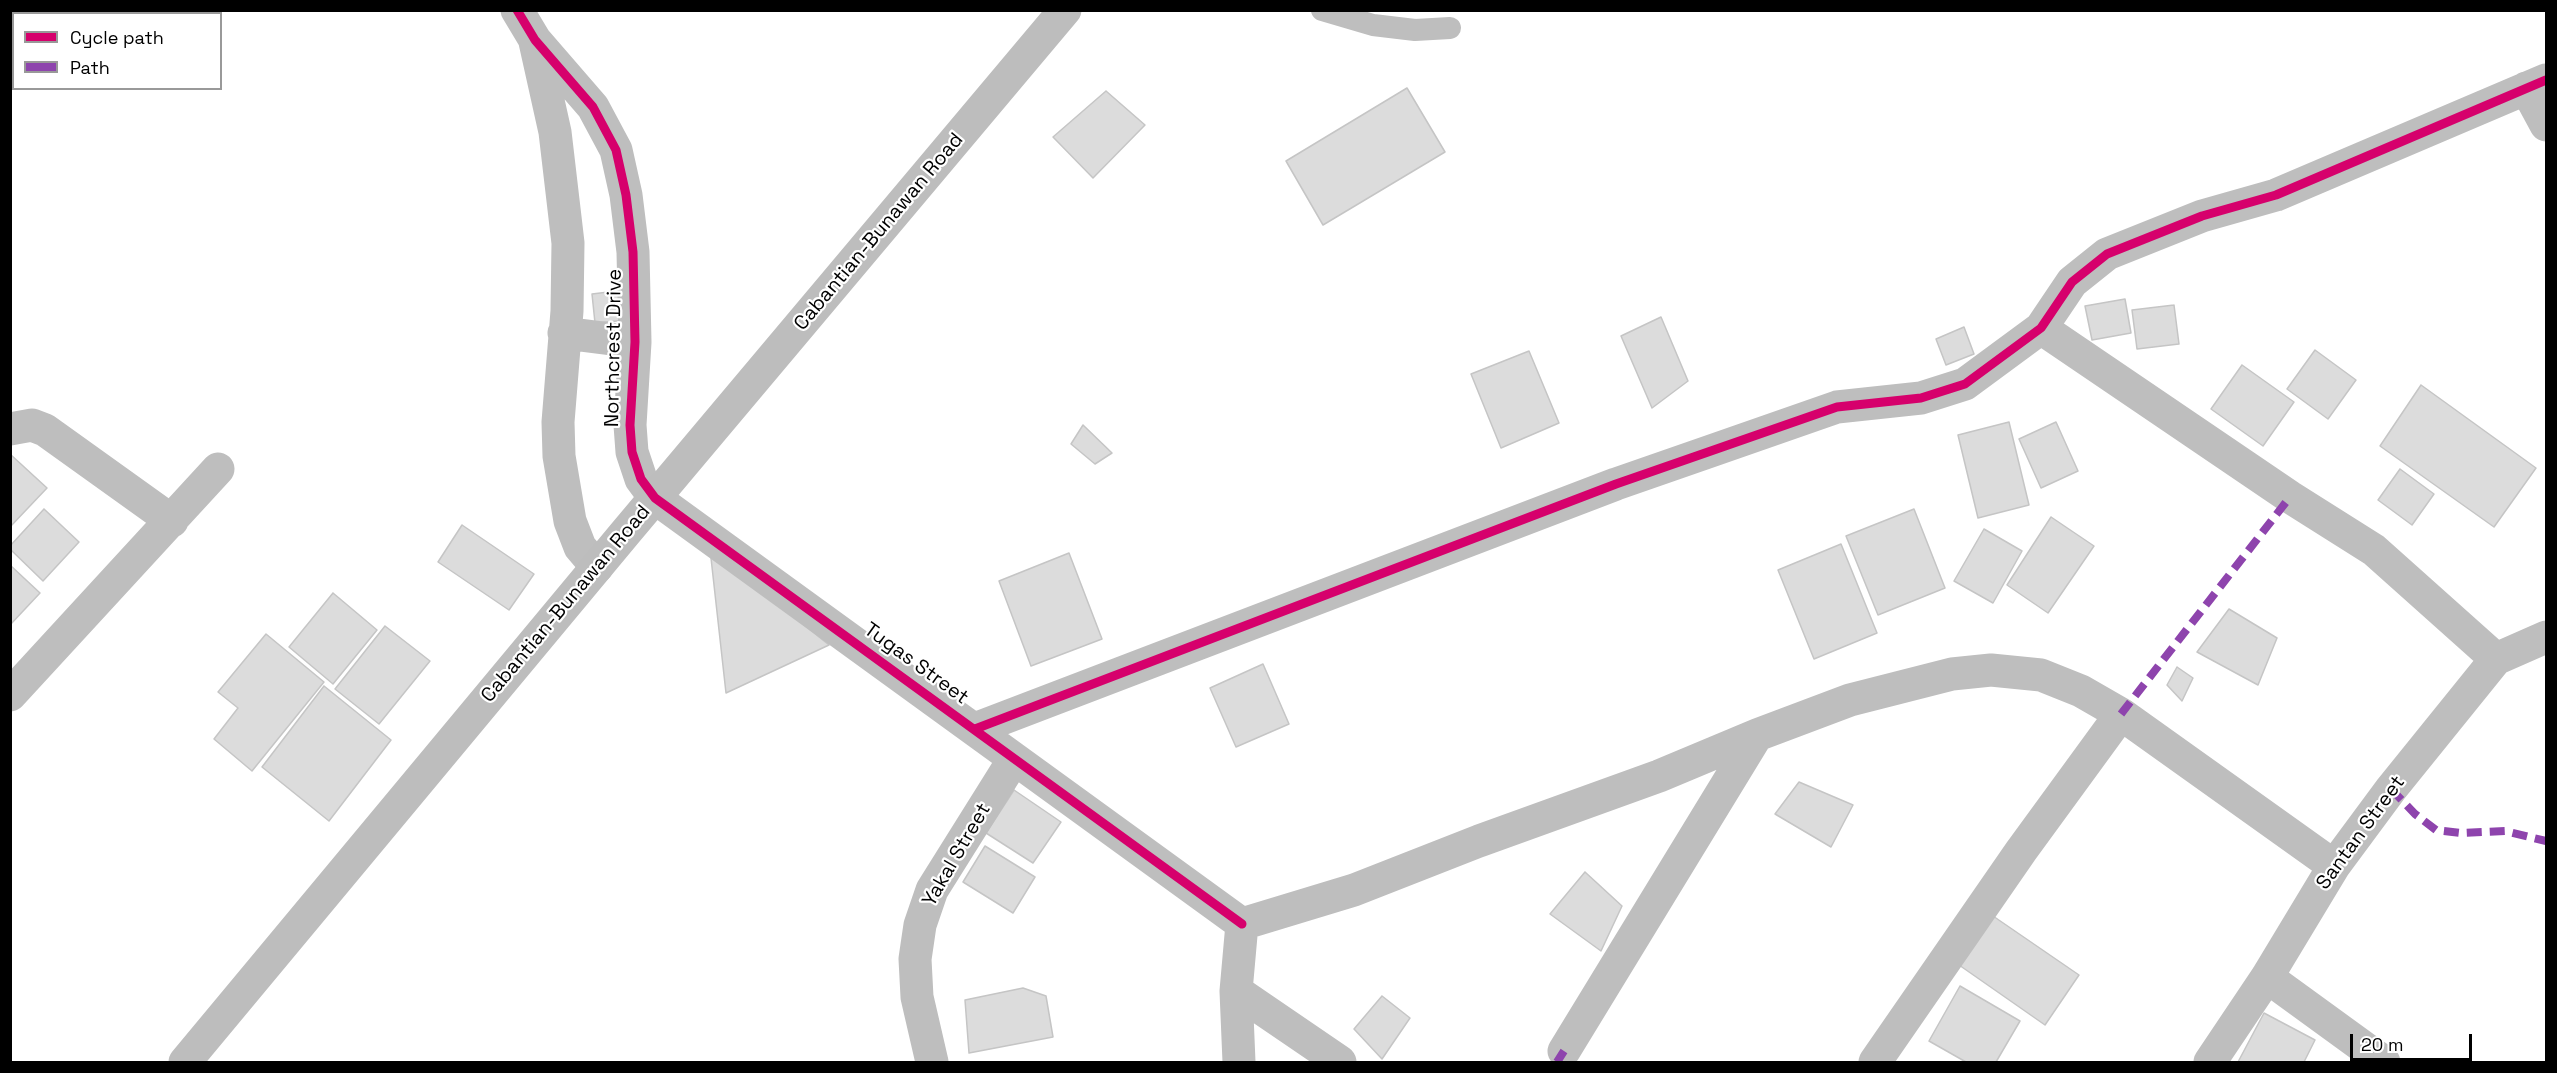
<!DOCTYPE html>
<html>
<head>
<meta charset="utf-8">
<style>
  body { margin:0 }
  #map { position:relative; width:2557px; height:1073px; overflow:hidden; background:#fff; font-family:"Space Grotesk",sans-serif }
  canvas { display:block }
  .frame { position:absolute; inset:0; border:12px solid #000; pointer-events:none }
  .legend { position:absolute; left:12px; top:12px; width:210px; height:78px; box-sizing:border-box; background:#fff; border:2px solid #999; margin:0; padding:8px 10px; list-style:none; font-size:18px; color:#000 }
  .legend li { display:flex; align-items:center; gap:12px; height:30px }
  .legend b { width:30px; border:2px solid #999 }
  .scale { position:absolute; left:2350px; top:1034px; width:122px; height:27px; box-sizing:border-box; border:3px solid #000; border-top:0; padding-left:8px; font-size:18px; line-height:21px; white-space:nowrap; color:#000; -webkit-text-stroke:4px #fff; paint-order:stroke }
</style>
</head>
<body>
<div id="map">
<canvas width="2557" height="1073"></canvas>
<div class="frame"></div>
<ul class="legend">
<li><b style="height:8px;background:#d6006c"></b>Cycle path</li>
<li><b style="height:8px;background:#8e44ad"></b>Path</li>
</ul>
<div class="scale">20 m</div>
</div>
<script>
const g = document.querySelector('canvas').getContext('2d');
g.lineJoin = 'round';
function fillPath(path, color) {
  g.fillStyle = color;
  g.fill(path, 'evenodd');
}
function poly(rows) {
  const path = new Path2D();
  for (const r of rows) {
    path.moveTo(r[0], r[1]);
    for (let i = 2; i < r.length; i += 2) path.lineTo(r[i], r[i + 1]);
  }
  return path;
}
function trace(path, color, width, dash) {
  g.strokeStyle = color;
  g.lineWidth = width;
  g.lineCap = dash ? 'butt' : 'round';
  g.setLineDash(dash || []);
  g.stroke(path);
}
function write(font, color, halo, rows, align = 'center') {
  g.font = font + ' "Space Grotesk",sans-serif';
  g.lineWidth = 4.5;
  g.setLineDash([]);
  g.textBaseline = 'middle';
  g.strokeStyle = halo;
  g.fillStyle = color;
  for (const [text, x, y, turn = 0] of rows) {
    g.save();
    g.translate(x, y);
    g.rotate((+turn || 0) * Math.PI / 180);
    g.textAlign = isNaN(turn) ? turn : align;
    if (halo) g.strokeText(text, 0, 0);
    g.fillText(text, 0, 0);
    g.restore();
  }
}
const building = poly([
  [1407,88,1445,152,1323,225,1286,161,1407,88],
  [1106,91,1145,125,1093,178,1053,137,1106,91],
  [625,290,628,320,595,323,592,294,625,290],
  [2125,299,2131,333,2092,340,2085,306,2125,299],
  [2174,305,2179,344,2137,349,2132,310,2174,305],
  [1661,317,1688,381,1652,408,1621,336,1661,317],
  [1964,327,1974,354,1946,365,1936,339,1964,327],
  [2315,350,2356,380,2328,419,2287,389,2315,350],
  [1529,351,1559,423,1501,448,1471,374,1529,351],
  [2242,365,2294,402,2263,446,2211,409,2242,365],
  [2421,385,2536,468,2494,527,2380,446,2421,385],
  [2009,422,2029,505,1978,518,1958,435,2009,422],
  [2056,422,2078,471,2041,488,2019,439,2056,422],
  [1083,425,1112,453,1095,464,1071,444,1083,425],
  [10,454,47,488,10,527,10,454],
  [2400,469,2434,494,2412,525,2378,500,2400,469],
  [44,509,79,542,43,581,10,549,10,546,44,509],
  [1914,509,1945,588,1878,615,1846,536,1914,509],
  [2051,517,2094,546,2048,613,2007,585,2051,517],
  [462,525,534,574,509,610,438,562,462,525],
  [1984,529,2022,551,1993,603,1954,581,1984,529],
  [1841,544,1877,633,1814,659,1778,570,1841,544],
  [710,549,829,645,726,693,710,549],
  [1069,553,1102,639,1031,666,999,581,1069,553],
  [10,565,40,593,10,625,10,565],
  [333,593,377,630,333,684,289,647,333,593],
  [2229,609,2277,638,2258,685,2197,652,2229,609],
  [385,626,430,661,379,724,335,689,385,626],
  [266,634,324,682,252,771,214,739,238,708,218,692,266,634],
  [1263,664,1289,724,1236,747,1210,688,1263,664],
  [2177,667,2193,678,2182,701,2167,685,2177,667],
  [324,686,391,740,329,821,262,767,324,686],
  [1799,782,1853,805,1831,847,1775,814,1799,782],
  [1014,790,1061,822,1033,863,986,833,1014,790],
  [985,846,1035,877,1013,913,963,882,985,846],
  [1585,872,1622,906,1601,951,1550,914,1585,872],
  [1993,916,2079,975,2045,1025,1959,965,1993,916],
  [1960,986,2020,1021,1996,1062,1966,1062,1929,1041,1960,986],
  [1023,988,1046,996,1053,1037,969,1053,965,1000,1023,988],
  [1382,996,1410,1018,1382,1059,1354,1029,1382,996],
  [2264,1013,2315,1040,2304,1062,2238,1062,2264,1013]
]);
fillPath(building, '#dcdcdc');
trace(building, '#c5c5c5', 1.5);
trace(poly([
  [1322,10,1373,25,1415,30,1450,28]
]), '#bebebe', 22);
trace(poly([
  [517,10,535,40,593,107,616,150,626,195,633,252,635,342,630,425,632,452,641,479,655,498,1242,924],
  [535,42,555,132,568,243,567,311,558,422,559,456,570,521,580,547,597,567],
  [2526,88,2546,125],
  [2041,328,2290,497,2374,550,2496,659],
  [564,333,635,342],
  [10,429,32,425,45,430,172,521],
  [10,695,218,469],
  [975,729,1616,484,1708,452,1837,407,1921,398,1965,384,2041,328,2072,282,2107,254,2202,216,2276,195,2546,80],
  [1242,924,1354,890,1479,841,1659,776,1757,735,1850,700,1952,674,1991,670,2041,675,2081,691,2121,714,2334,866],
  [2267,977,2384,1062],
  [1236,991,1340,1062],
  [1564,1051,1757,735],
  [932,1062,917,997,915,959,920,925,932,890,1014,759],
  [1239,1062,1236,991,1242,924],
  [1875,1062,2021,851,2121,714],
  [2210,1062,2267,977,2334,866,2391,789,2496,659,2546,637]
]), '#bebebe', 33);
trace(poly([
  [185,1062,626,532,1065,10]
]), '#bdbdbd', 33);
trace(poly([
  [2121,714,2290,497],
  [2391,789,2415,814,2436,830,2461,833,2505,831,2546,841],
  [1557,1062,1564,1051]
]), '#8e44ad', 8, [15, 8]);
trace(poly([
  [517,10,535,40,593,107,616,150,626,195,633,252,635,342,630,425,632,452,641,479,655,498,1242,924],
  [975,729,1616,484,1708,452,1837,407,1921,398,1965,384,2041,328,2072,282,2107,254,2202,216,2276,195,2546,80]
]), '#d6006c', 9);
write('20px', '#000', '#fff', [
  ["Cabantian-Bunawan Road",879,232,-50],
  ["Northcrest Drive",614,348,-89],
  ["Cabantian-Bunawan Road",566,604,-50],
  ["Tugas Street",916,664,36],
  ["Santan Street",2361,833,-54],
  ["Yakal Street",957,855,-60]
]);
</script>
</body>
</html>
